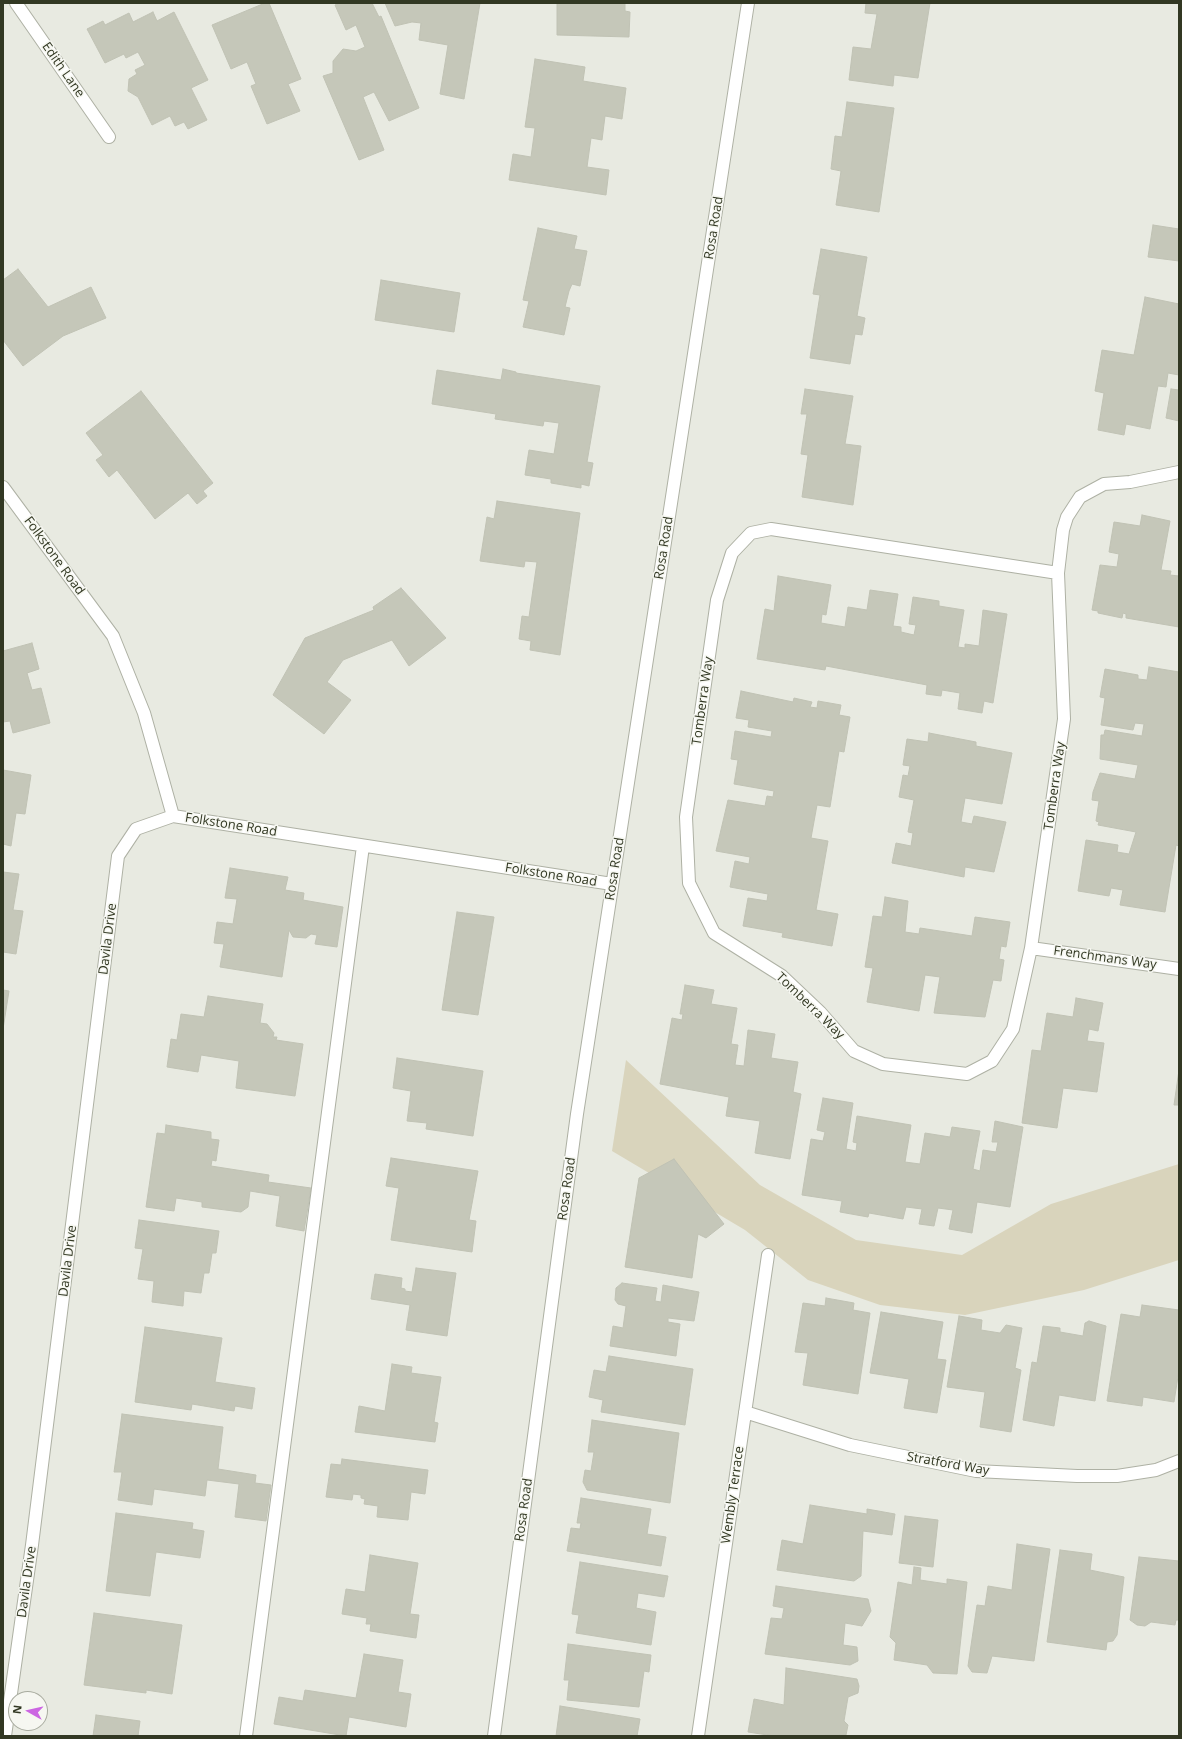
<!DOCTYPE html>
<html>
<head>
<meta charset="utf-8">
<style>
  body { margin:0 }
  #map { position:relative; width:1182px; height:1739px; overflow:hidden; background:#e8eae1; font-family:"Open Sans",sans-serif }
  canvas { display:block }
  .frame { position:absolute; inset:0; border:4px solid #323823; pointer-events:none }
  .north { position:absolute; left:8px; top:1691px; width:40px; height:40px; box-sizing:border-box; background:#f6f7f1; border:1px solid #a8ab9f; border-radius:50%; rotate:278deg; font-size:11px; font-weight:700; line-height:16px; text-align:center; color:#323823 }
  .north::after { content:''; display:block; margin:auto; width:14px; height:18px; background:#cc66e2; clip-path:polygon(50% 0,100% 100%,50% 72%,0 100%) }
</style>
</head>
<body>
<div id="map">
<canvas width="1182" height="1739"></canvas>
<div class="frame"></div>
<div class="north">N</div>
</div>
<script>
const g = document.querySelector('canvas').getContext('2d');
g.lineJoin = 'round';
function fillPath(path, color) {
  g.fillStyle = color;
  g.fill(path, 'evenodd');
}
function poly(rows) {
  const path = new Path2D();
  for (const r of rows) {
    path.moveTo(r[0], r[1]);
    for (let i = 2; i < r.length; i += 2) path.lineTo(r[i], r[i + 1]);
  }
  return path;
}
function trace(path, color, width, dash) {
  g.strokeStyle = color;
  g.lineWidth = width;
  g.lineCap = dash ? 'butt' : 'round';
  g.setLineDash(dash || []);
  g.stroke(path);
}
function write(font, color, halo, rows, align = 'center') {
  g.font = font + ' "Open Sans",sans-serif';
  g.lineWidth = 3;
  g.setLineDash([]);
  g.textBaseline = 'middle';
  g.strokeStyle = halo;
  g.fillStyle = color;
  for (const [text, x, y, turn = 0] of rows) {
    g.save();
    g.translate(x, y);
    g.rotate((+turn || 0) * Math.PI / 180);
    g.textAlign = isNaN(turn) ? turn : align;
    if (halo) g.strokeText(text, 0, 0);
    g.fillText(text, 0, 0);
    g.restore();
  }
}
fillPath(poly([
  [626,1060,760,1185,856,1240,962,1255,1051,1204,1179,1164,1179,1260,1084,1290,965,1315,880,1305,808,1280,745,1230,612,1151]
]), '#d9d4bc');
const building = poly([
  [265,3,269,3,301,79,288,84,300,111,267,124,251,86,256,84,247,62,231,69,212,25,265,3],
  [339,3,372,3,379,17,381,16,419,108,389,121,374,92,363,97,384,150,359,160,323,76,333,73,333,61,343,49,356,51,365,47,356,25,346,30,335,5,339,3],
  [385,3,480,3,464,99,440,94,448,45,419,40,421,23,412,22,395,26,385,3],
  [557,3,625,3,625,11,630,12,629,37,557,35,557,3],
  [866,3,930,3,918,78,894,75,893,86,849,80,853,47,871,49,877,14,865,13,866,3],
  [153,12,157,21,174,12,208,80,191,88,207,120,188,129,184,122,175,126,170,116,152,125,138,97,128,91,129,79,137,74,135,70,145,65,138,52,126,58,124,54,105,63,87,29,103,21,105,25,129,13,133,22,153,12],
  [535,59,585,67,583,81,626,88,622,119,605,116,602,140,591,138,587,167,609,170,606,195,509,180,513,154,531,157,535,128,525,127,535,59],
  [847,102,894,108,879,212,836,205,841,171,831,169,835,136,842,137,847,102],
  [1153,225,1179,229,1179,261,1148,257,1153,225],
  [538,228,577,236,574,249,587,251,580,286,572,284,569,291,565,307,570,308,564,335,523,327,529,301,523,300,538,228],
  [821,249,867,257,857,316,865,318,862,335,855,334,850,364,810,358,820,295,813,294,821,249],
  [18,269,48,307,91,287,106,318,63,336,23,366,3,340,3,280,18,269],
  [381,280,460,293,454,332,375,320,381,280],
  [1145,297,1179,304,1179,375,1168,373,1166,387,1158,386,1150,429,1126,424,1124,435,1098,430,1104,393,1095,391,1102,350,1134,355,1145,297],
  [503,369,516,372,516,373,600,386,587,462,593,463,589,486,581,484,581,488,551,483,551,479,525,475,529,450,554,454,559,423,544,421,543,426,495,419,496,414,432,404,437,370,501,380,503,369],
  [805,389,853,396,845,444,861,446,853,505,802,497,808,455,801,454,807,414,801,414,805,389],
  [1171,389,1179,390,1179,421,1166,418,1171,389],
  [141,391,213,483,203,491,207,496,197,504,188,493,155,519,117,470,109,477,96,460,103,455,86,433,141,391],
  [497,501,580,513,560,655,530,650,531,641,519,639,522,616,529,617,537,562,525,561,524,567,480,561,487,517,494,519,497,501],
  [1142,515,1170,521,1161,570,1171,571,1170,575,1179,576,1179,627,1126,618,1126,614,1123,613,1122,618,1098,613,1098,611,1092,610,1100,565,1117,567,1119,554,1109,552,1114,522,1140,526,1142,515],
  [778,576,831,585,826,615,822,614,821,623,845,627,848,607,867,610,870,590,898,594,893,626,901,627,901,632,914,635,916,625,909,624,913,597,939,601,939,606,964,610,958,647,965,648,965,644,979,646,983,610,1007,614,993,703,984,701,982,713,958,709,960,693,942,690,941,696,926,694,927,685,826,666,825,670,757,659,765,609,774,611,778,576],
  [401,588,446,638,409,666,392,640,343,660,327,682,351,700,324,734,273,695,305,638,374,610,373,607,401,588],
  [32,643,39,669,27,673,32,690,41,688,50,723,13,733,10,721,3,722,3,651,32,643],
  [1149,667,1179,672,1179,846,1176,845,1165,912,1120,905,1123,890,1111,888,1109,896,1078,891,1086,840,1118,845,1117,852,1129,854,1136,832,1098,825,1099,822,1096,821,1099,801,1092,800,1093,792,1100,773,1135,779,1138,765,1100,759,1101,735,1104,735,1105,730,1142,736,1144,724,1135,723,1133,730,1101,725,1105,698,1100,697,1105,669,1138,675,1138,679,1147,680,1149,667],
  [741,691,793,702,794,698,812,702,810,707,817,708,818,701,841,705,839,715,850,717,844,752,839,751,830,807,817,805,811,838,828,841,816,910,838,914,832,946,782,937,783,933,743,926,748,898,767,901,768,894,730,887,735,861,749,864,750,857,716,851,728,800,765,806,767,796,773,797,774,791,734,784,738,760,731,759,735,731,771,737,772,731,748,727,749,720,736,718,741,691],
  [929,733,976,742,976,746,1012,753,1002,804,965,798,961,822,972,824,974,816,1006,822,994,872,965,867,964,877,892,863,896,843,911,846,913,833,908,832,914,800,899,797,903,775,908,776,910,766,903,765,907,739,928,742,929,733],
  [3,770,31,775,25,814,16,813,11,846,3,844,3,770],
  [230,868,288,877,285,890,304,893,303,900,343,907,337,947,315,944,317,935,311,934,306,938,293,937,289,930,282,977,220,967,224,944,214,943,217,922,233,924,237,899,225,898,230,868],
  [3,872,19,874,13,910,23,911,16,954,3,952,3,872],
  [885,897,908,901,905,932,919,934,920,928,972,936,975,917,1010,922,1006,947,1001,946,999,959,1004,960,1001,981,993,980,985,1017,934,1013,940,977,925,975,919,1011,867,1002,873,968,865,967,873,916,882,917,885,897],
  [457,912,494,917,478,1015,442,1010,457,912],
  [685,985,714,990,711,1004,737,1008,731,1044,738,1045,735,1065,744,1066,748,1030,775,1034,771,1058,798,1062,793,1092,801,1094,790,1159,755,1153,760,1121,726,1116,729,1097,660,1084,672,1018,682,1020,683,1014,680,1014,685,985],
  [3,990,9,991,3,1029,3,990],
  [208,996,263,1004,260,1023,267,1024,274,1033,273,1037,277,1037,276,1040,303,1044,295,1096,236,1088,239,1061,201,1055,198,1072,167,1067,171,1039,177,1040,181,1014,204,1017,208,996],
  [1076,998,1103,1003,1098,1031,1089,1029,1087,1041,1104,1043,1097,1092,1063,1088,1057,1128,1022,1123,1032,1050,1041,1051,1047,1013,1073,1017,1076,998],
  [397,1058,483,1071,473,1136,426,1129,427,1123,407,1121,411,1091,393,1088,397,1058],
  [1179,1070,1179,1105,1174,1105,1179,1070],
  [823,1098,853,1103,846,1149,856,1151,857,1143,853,1142,857,1116,911,1125,905,1162,920,1164,925,1133,950,1137,952,1127,980,1131,973,1169,980,1171,983,1150,996,1152,998,1142,992,1142,995,1121,1023,1127,1010,1207,977,1202,972,1233,949,1229,953,1210,938,1208,934,1226,919,1224,922,1209,906,1207,903,1219,869,1213,868,1217,840,1212,842,1201,802,1195,811,1139,823,1141,825,1132,817,1130,823,1098],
  [166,1125,211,1132,211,1139,219,1140,216,1161,212,1160,211,1166,269,1175,268,1182,311,1188,304,1231,276,1226,280,1196,250,1191,248,1207,241,1212,202,1207,202,1202,176,1198,174,1211,146,1207,157,1133,165,1134,166,1125],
  [391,1158,478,1171,469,1220,476,1221,472,1252,391,1240,399,1188,386,1186,391,1158],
  [674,1159,724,1224,706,1238,698,1234,692,1278,625,1267,639,1178,674,1159],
  [139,1220,219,1231,216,1253,212,1253,209,1273,204,1273,201,1293,184,1291,183,1306,152,1302,154,1281,138,1279,143,1249,135,1248,139,1220],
  [416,1268,456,1273,447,1336,406,1330,410,1305,371,1299,375,1274,402,1278,401,1288,405,1289,405,1291,412,1292,416,1268],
  [622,1283,657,1288,655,1301,661,1302,663,1285,699,1292,694,1321,668,1318,668,1322,680,1324,676,1356,610,1346,613,1326,623,1328,626,1306,618,1304,615,1300,616,1288,622,1283],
  [826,1298,854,1303,853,1310,870,1313,858,1394,803,1385,808,1353,795,1352,803,1303,825,1306,826,1298],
  [1142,1305,1179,1310,1179,1370,1174,1402,1143,1397,1142,1406,1107,1401,1121,1314,1140,1317,1142,1305],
  [881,1312,943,1322,937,1359,946,1360,937,1413,904,1408,909,1379,870,1373,881,1312],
  [959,1316,982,1320,981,1330,1000,1333,1006,1325,1022,1328,1015,1368,1021,1370,1011,1432,980,1427,985,1392,947,1387,959,1316],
  [1089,1321,1106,1326,1095,1401,1059,1395,1054,1426,1023,1420,1032,1362,1037,1363,1043,1326,1060,1328,1060,1332,1083,1336,1085,1323,1089,1321],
  [145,1327,222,1338,215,1382,255,1388,252,1409,235,1406,234,1411,192,1404,191,1410,135,1402,145,1327],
  [609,1356,693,1369,685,1425,601,1412,603,1400,589,1397,594,1370,606,1372,609,1356],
  [392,1364,412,1367,411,1373,441,1377,434,1422,438,1423,435,1442,355,1432,359,1406,385,1411,392,1364],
  [122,1414,223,1427,218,1469,256,1475,255,1483,271,1485,266,1521,235,1517,239,1484,207,1480,205,1496,154,1489,152,1505,118,1500,122,1472,114,1472,122,1414],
  [592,1420,679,1433,670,1503,587,1490,583,1482,585,1470,591,1471,594,1452,588,1452,592,1420],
  [342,1459,428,1470,425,1494,411,1492,408,1520,377,1517,378,1506,364,1504,365,1499,361,1498,361,1495,353,1494,352,1500,326,1497,331,1464,341,1465,342,1459],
  [581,1498,651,1509,647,1534,666,1537,661,1566,567,1551,571,1528,580,1529,581,1523,577,1523,581,1498],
  [810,1505,867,1514,867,1509,895,1514,892,1535,863,1531,861,1576,854,1581,777,1570,782,1540,803,1544,810,1505],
  [116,1513,193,1523,192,1529,204,1531,200,1558,156,1552,150,1596,106,1591,116,1513],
  [905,1516,938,1520,933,1567,899,1563,905,1516],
  [1017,1544,1050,1549,1034,1661,992,1656,987,1673,972,1672,968,1666,977,1605,985,1606,988,1586,1012,1590,1017,1544],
  [1060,1550,1092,1554,1090,1570,1124,1577,1117,1635,1113,1641,1107,1642,1106,1650,1047,1642,1060,1550],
  [370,1555,418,1563,410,1614,419,1615,416,1638,370,1631,371,1624,366,1624,367,1618,342,1614,346,1589,365,1592,370,1555],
  [1139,1557,1179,1561,1179,1620,1176,1620,1175,1625,1151,1622,1145,1626,1137,1625,1130,1620,1139,1557],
  [580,1562,668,1576,664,1597,638,1593,636,1608,656,1612,651,1645,576,1633,579,1615,572,1614,580,1562],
  [914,1567,921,1568,920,1580,947,1584,947,1579,967,1582,957,1674,933,1673,927,1665,894,1660,896,1643,890,1637,898,1582,912,1585,914,1567],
  [776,1586,868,1599,871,1611,862,1626,845,1623,843,1645,857,1647,858,1661,850,1665,765,1654,771,1618,782,1619,784,1608,773,1606,776,1586],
  [94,1613,182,1625,172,1694,146,1690,146,1693,84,1685,94,1613],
  [568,1644,651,1655,649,1672,644,1671,639,1707,567,1700,569,1680,564,1680,568,1644],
  [364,1654,403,1660,398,1692,411,1694,406,1727,349,1717,346,1736,274,1724,279,1697,303,1701,305,1690,356,1698,364,1654],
  [786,1668,857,1679,859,1686,858,1693,848,1697,844,1721,848,1725,846,1735,774,1736,748,1732,754,1699,784,1705,786,1668],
  [560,1706,640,1719,637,1736,556,1736,560,1706],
  [96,1715,140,1721,138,1736,93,1736,96,1715]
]);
fillPath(building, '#c5c7b9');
trace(building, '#c0c2b4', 1);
const minor = poly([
  [16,3,109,137],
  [3,487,113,636,144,713,173,816],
  [1058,573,771,529,751,533,732,553,717,600,686,817,689,883,714,933,782,976,820,1012,854,1051,883,1064,967,1074,992,1061,1013,1029,1031,948,1064,719,1058,573,1063,530,1067,517,1080,497,1104,484,1130,482,1179,472],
  [1031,948,1179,969],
  [745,1412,850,1445,976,1471,1077,1476,1117,1476,1156,1470,1179,1461],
  [5,1736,32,1545,118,856,136,829,173,816,612,884],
  [246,1736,363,846],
  [494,1736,577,1114,748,3],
  [698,1736,768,1255]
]);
trace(minor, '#aeb1a4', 14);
trace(minor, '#fff', 12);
write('13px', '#323823', '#f6f7f1', [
  ["Edith Lane",63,70,55],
  ["Rosa Road",714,228,-81],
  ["Rosa Road",664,548,-81],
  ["Folkstone Road",54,556,54],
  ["Tomberra Way",703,701,-82],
  ["Tomberra Way",1055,786,-82],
  ["Folkstone Road",231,825,9],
  ["Rosa Road",615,869,-81],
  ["Folkstone Road",551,875,9],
  ["Davila Drive",108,939,-83],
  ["Frenchmans Way",1105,958,8],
  ["Tomberra Way",810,1006,44],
  ["Rosa Road",567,1189,-82],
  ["Davila Drive",68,1261,-83],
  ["Stratford Way",948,1464,10],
  ["Wembly Terrace",733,1495,-82],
  ["Rosa Road",524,1510,-82],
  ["Davila Drive",27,1582,-82]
]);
</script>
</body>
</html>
